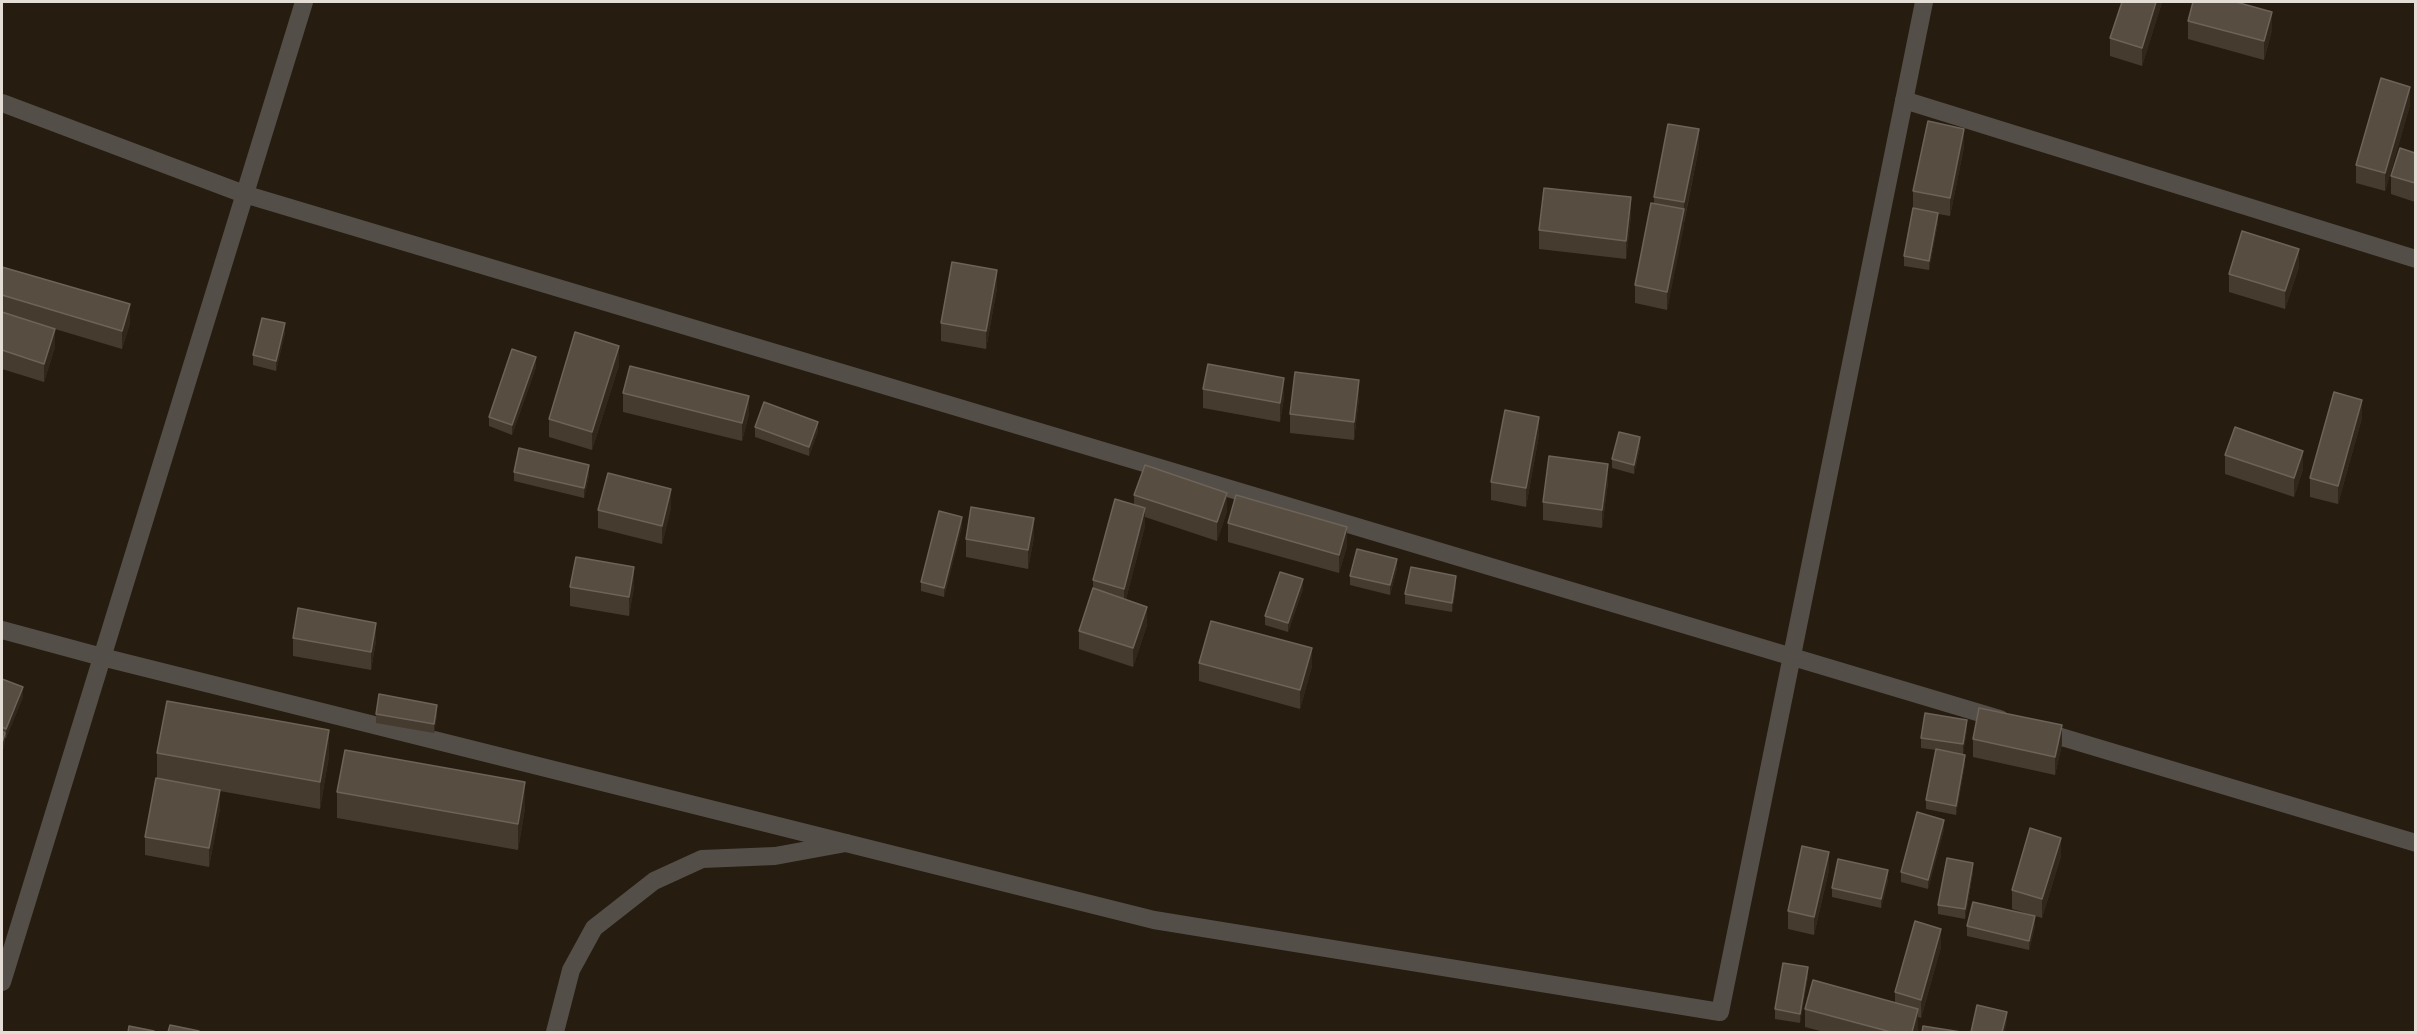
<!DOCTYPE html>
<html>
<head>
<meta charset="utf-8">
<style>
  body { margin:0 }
  #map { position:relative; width:2417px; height:1034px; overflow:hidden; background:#261c10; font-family:"DM Sans",sans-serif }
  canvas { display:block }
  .frame { position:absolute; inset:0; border:3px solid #e4ddd5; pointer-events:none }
</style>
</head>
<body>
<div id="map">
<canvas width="2417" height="1034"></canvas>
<div class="frame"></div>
</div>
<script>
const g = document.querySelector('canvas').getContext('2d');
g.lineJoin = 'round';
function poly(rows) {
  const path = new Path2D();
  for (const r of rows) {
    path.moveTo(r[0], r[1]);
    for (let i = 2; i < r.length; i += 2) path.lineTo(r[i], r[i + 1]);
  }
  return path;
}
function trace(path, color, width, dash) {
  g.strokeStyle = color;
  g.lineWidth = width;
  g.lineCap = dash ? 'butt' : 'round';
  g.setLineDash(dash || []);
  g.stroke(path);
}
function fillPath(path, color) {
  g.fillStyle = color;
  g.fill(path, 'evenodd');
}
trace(poly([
  [555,1032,571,970,594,928,654,881,702,859,775,856,846,843]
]), '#534e48', 18);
trace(poly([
  [1904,100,2416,259],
  [2,103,244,194,2000,719],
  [2,630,102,657,1154,920,1720,1012,1924,2],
  [2038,730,2416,843],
  [2,982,304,2]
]), '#534e48', 18);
fillPath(poly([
  [2122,2,2162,2,2142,66,2110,56,2110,38],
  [2188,21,2272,30,2264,60,2188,39],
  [2410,105,2385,191,2356,183,2356,165],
  [1699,147,1667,310,1635,303,1635,285,1654,203,1654,197],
  [1964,147,1950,216,1938,214,1938,222,1929,270,1904,266,1904,256,1913,208,1913,191],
  [2415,153,2415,202,2391,194,2391,176],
  [1631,216,1626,259,1539,249,1539,230],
  [2,267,130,323,122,349,55,329,55,347,44,382,2,369],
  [2299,267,2285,309,2229,292,2229,274],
  [997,288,986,349,941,341,941,323],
  [285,333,276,371,253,365,253,355],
  [619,365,592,450,549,437,549,419],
  [536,367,512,435,489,426,489,417],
  [1203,389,1284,397,1280,422,1203,408],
  [623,393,749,414,742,441,623,412],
  [1359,398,1354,440,1290,433,1290,414],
  [2362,418,2338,504,2310,497,2310,478],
  [755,427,818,431,809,456,755,437],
  [1539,435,1526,507,1491,500,1491,482],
  [1640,447,1634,474,1612,468,1612,459],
  [2225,455,2303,469,2294,497,2225,474],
  [514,472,589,475,584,498,514,481],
  [1608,482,1602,528,1543,520,1543,502],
  [1134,495,1227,511,1217,541,1145,517,1145,526,1126,599,1147,625,1133,667,1079,649,1079,631,1093,588,1093,580,1134,505],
  [671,508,662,544,598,528,598,510],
  [1228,523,1347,546,1339,573,1228,542],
  [962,526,944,597,921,591,921,582],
  [1034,537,1028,569,966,557,966,539],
  [1397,568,1390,595,1350,585,1350,576],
  [634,586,629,616,570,606,570,587],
  [1456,586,1452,612,1405,604,1405,594],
  [1303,589,1288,632,1265,625,1265,616],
  [293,638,376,641,371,670,293,656],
  [1199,663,1312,666,1300,709,1199,681],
  [2,679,23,697,6,738,5,738,5,742,2,753],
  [376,714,437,715,434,733,376,723],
  [1967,729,1963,754,1965,764,1956,815,1926,809,1926,800,1936,750,1921,748,1921,738],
  [1973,739,2062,744,2055,775,1973,757],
  [157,753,329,756,320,809,220,791,220,808,209,867,145,855,145,837,157,779],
  [337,792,525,808,518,850,337,818],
  [1944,829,1928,889,1901,882,1901,872],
  [2061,856,2042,918,2012,909,2012,890],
  [1829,870,1814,935,1788,929,1788,911],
  [1973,872,1965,919,1938,914,1938,905],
  [1888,880,1881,908,1832,897,1832,888],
  [1967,926,2035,926,2029,950,1967,936],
  [1941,947,1921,1018,1918,1017,1918,1028,1917,1032,1824,1032,1805,1027,1805,1009,1895,1003,1895,992],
  [1808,976,1800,1023,1775,1019,1775,1009]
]), '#463b2f');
fillPath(poly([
  [2156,2,2162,2,2142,66,2142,48],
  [2272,12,2272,30,2264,60,2264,41],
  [2410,87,2410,105,2385,191,2385,173],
  [1699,129,1699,147,1684,221,1684,202],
  [1964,129,1964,147,1950,216,1950,198],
  [1631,197,1631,216,1626,259,1626,241],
  [1684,209,1684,227,1667,310,1667,292],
  [1938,213,1938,222,1929,270,1929,261],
  [2299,249,2299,267,2285,309,2285,291],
  [997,270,997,288,986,349,986,331],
  [130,304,130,323,122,349,122,331],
  [285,323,285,333,276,371,276,361],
  [55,329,55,347,44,382,44,364],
  [619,346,619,365,592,450,592,432],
  [536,357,536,367,512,435,512,425],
  [1284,378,1284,397,1280,422,1280,403],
  [1359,380,1359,398,1354,440,1354,422],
  [749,396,749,414,742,441,742,423],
  [2362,400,2362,418,2338,504,2338,486],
  [1539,417,1539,435,1526,507,1526,488],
  [818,422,818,431,809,456,809,447],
  [1640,437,1640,447,1634,474,1634,465],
  [2303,451,2303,469,2294,497,2294,478],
  [1608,464,1608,482,1602,528,1602,510],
  [589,465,589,475,584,498,584,488],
  [671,489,671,508,662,544,662,526],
  [1227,493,1227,511,1217,541,1217,522],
  [1145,508,1145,526,1124,607,1124,589],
  [962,517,962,526,944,597,944,588],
  [1034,518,1034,537,1028,569,1028,550],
  [1347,527,1347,546,1339,573,1339,555],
  [1397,559,1397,568,1390,595,1390,585],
  [634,567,634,586,629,616,629,597],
  [1456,576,1456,586,1452,612,1452,603],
  [1303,579,1303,589,1288,632,1288,623],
  [1147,607,1147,625,1133,667,1133,648],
  [376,623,376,641,371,670,371,652],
  [1312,648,1312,666,1300,709,1300,690],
  [23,687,23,697,6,738,6,729],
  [437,705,437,715,434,733,434,724],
  [1967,720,1967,729,1963,754,1963,744],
  [2062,725,2062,744,2055,775,2055,757],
  [329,730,329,756,320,809,320,782],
  [5,733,5,742,2,753,2,743],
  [1965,755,1965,764,1956,815,1956,806],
  [525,782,525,808,518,850,518,824],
  [220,790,220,808,209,867,209,848],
  [1944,820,1944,829,1928,889,1928,880],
  [2061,838,2061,856,2042,918,2042,899],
  [1829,852,1829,870,1814,935,1814,917],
  [1973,863,1973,872,1965,919,1965,909],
  [1888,870,1888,880,1881,908,1881,899],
  [2035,916,2035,926,2029,950,2029,941],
  [1941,929,1941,947,1921,1018,1921,1000],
  [1808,967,1808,976,1800,1023,1800,1014],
  [1918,1009,1918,1028,1917,1032,1912,1032],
  [2007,1012,2007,1021,2005,1032,2002,1032]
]), '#32271b');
const building = poly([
  [2122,2,2156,2,2142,48,2110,38,2122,2],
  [2193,2,2236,2,2272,12,2264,41,2188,21,2193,2],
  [2381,78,2410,87,2385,173,2356,165,2381,78],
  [1928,121,1964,129,1950,198,1913,191,1928,121],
  [1668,124,1699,129,1684,202,1654,197,1668,124],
  [2400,148,2415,153,2415,183,2391,176,2400,148],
  [1544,188,1631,197,1626,241,1539,230,1544,188],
  [1651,203,1684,209,1667,292,1635,285,1651,203],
  [1913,208,1938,213,1929,261,1904,256,1913,208],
  [2242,231,2299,249,2285,291,2229,274,2242,231],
  [952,262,997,270,986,331,941,323,952,262],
  [2,267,130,304,122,331,2,295,2,267],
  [2,312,55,329,44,364,2,350,2,312],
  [262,318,285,323,276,361,253,355,262,318],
  [575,332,619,346,592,432,549,419,575,332],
  [512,349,536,357,512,425,489,417,512,349],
  [1208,364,1284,378,1280,403,1203,389,1208,364],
  [630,366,749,396,742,423,623,393,630,366],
  [1295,372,1359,380,1354,422,1290,414,1295,372],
  [2334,392,2362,400,2338,486,2310,478,2334,392],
  [764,402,818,422,809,447,755,427,764,402],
  [1505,410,1539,417,1526,488,1491,482,1505,410],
  [2235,427,2303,451,2294,478,2225,455,2235,427],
  [1619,432,1640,437,1634,465,1612,459,1619,432],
  [519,448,589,465,584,488,514,472,519,448],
  [1549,456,1608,464,1602,510,1543,502,1549,456],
  [1145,465,1227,493,1217,522,1134,495,1145,465],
  [608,473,671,489,662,526,598,510,608,473],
  [1236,495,1347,527,1339,555,1228,523,1236,495],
  [1115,499,1145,508,1124,589,1093,580,1115,499],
  [971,507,1034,518,1028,550,966,539,971,507],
  [939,511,962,517,944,588,921,582,939,511],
  [1357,549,1397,559,1390,585,1350,576,1357,549],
  [576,557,634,567,629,597,570,587,576,557],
  [1411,567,1456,576,1452,603,1405,594,1411,567],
  [1280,572,1303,579,1288,623,1265,616,1280,572],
  [1093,588,1147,607,1133,648,1079,631,1093,588],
  [298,608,376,623,371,652,293,638,298,608],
  [1211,621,1312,648,1300,690,1199,663,1211,621],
  [2,679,23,687,6,729,2,727,2,679],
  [379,694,437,705,434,724,376,714,379,694],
  [167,701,329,730,320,782,157,753,167,701],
  [1979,708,2062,725,2055,757,1973,739,1979,708],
  [1925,713,1967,720,1963,744,1921,738,1925,713],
  [2,731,5,733,2,743,2,731],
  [1936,749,1965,755,1956,806,1926,800,1936,749],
  [345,750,525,782,518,824,337,792,345,750],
  [156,778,220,790,209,848,145,837,156,778],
  [1917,812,1944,820,1928,880,1901,872,1917,812],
  [2030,828,2061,838,2042,899,2012,890,2030,828],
  [1802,846,1829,852,1814,917,1788,911,1802,846],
  [1947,858,1973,863,1965,909,1938,905,1947,858],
  [1838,859,1888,870,1881,899,1832,888,1838,859],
  [1973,902,2035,916,2029,941,1967,926,1973,902],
  [1915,921,1941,929,1921,1000,1895,992,1915,921],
  [1783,963,1808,967,1800,1014,1775,1009,1783,963],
  [1813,980,1918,1009,1912,1032,1891,1032,1805,1009,1813,980],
  [1977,1005,2007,1012,2002,1032,1971,1032,1977,1005],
  [170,1025,199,1031,199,1032,168,1032,170,1025],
  [129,1026,154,1031,154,1032,128,1032,129,1026],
  [1923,1026,1961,1032,1922,1032,1923,1026]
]);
fillPath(building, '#574d41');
trace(building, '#6d6358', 1.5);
</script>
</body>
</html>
